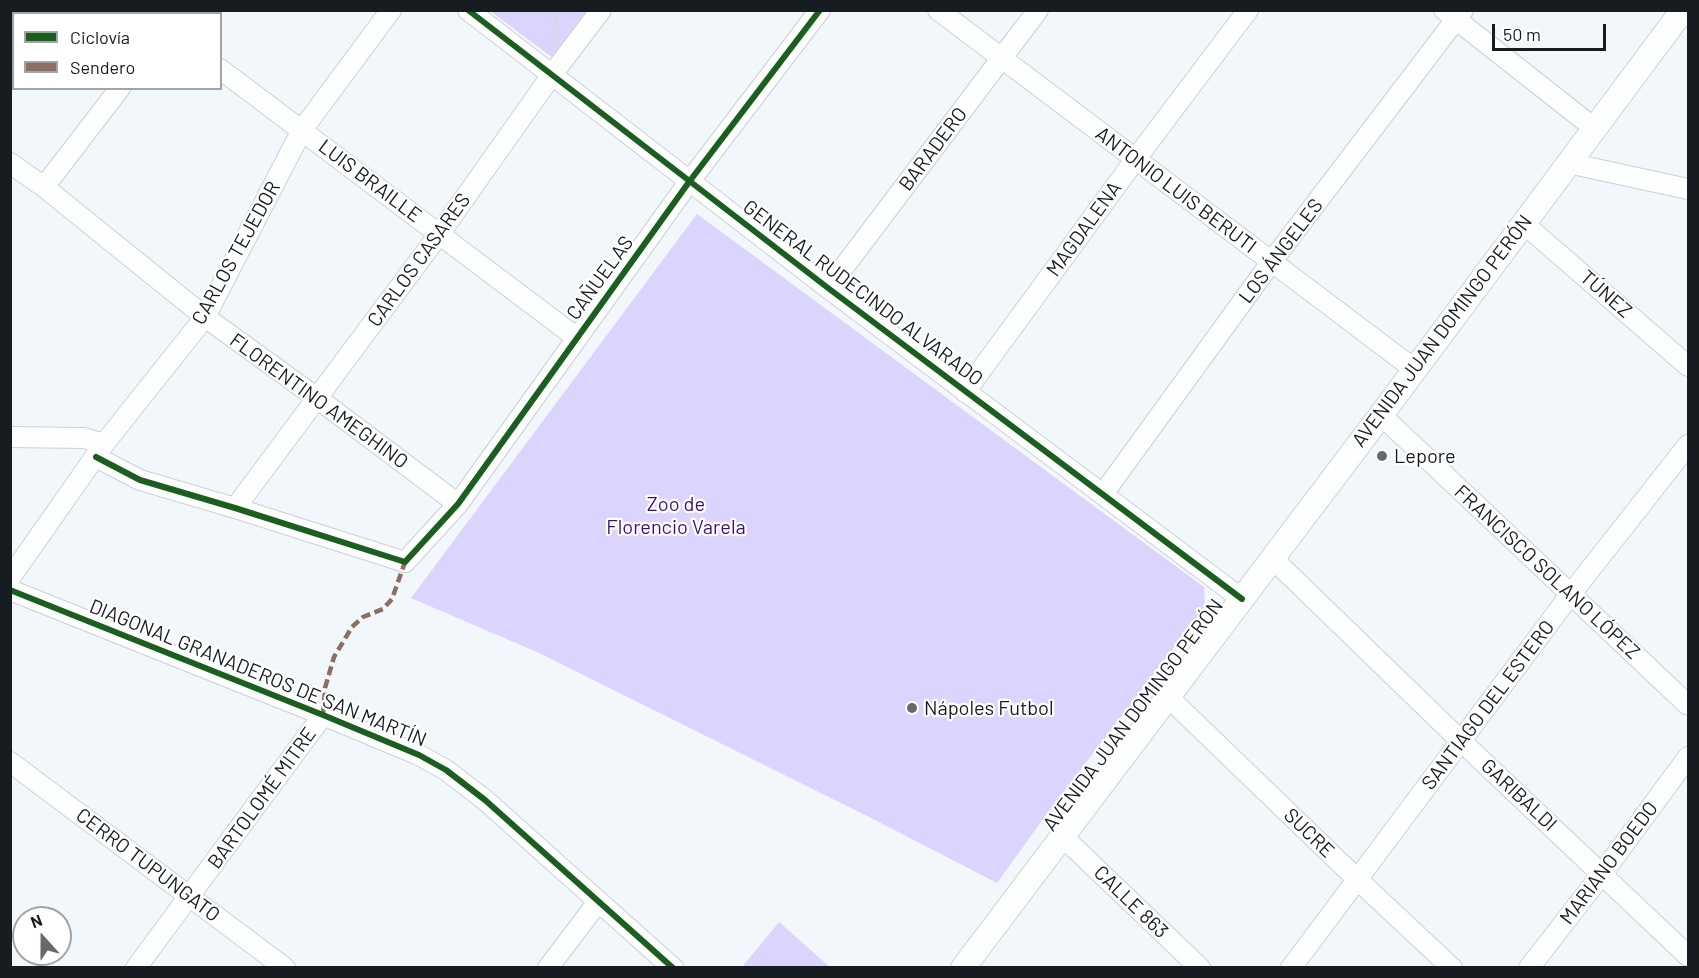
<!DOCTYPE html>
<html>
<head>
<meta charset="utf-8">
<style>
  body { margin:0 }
  #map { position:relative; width:1699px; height:978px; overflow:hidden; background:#f2f7fb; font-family:Barlow,sans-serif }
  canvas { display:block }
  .frame { position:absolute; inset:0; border:12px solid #161c20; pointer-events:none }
  .legend { position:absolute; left:12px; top:12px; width:210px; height:78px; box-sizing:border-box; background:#fff; border:2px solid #a2a4a6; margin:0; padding:8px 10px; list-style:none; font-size:18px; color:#161c20 }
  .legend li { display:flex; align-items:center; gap:12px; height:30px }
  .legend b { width:30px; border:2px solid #a2a4a6 }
  .north { position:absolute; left:12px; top:906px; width:60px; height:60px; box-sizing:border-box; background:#fff; border:2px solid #a2a4a6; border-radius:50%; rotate:339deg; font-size:16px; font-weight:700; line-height:24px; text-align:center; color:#161c20 }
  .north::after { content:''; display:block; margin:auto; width:21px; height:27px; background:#63696d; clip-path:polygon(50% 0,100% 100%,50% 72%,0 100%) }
  .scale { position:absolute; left:1492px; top:24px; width:114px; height:27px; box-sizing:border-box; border:3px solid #161c20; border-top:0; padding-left:8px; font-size:18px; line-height:21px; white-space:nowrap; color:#161c20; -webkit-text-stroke:4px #fff; paint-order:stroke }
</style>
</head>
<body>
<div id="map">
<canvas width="1699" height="978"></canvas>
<div class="frame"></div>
<ul class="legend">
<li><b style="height:8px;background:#1b5e20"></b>Ciclovía</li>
<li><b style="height:8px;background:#8d6e63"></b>Sendero</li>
</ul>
<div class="north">N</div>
<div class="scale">50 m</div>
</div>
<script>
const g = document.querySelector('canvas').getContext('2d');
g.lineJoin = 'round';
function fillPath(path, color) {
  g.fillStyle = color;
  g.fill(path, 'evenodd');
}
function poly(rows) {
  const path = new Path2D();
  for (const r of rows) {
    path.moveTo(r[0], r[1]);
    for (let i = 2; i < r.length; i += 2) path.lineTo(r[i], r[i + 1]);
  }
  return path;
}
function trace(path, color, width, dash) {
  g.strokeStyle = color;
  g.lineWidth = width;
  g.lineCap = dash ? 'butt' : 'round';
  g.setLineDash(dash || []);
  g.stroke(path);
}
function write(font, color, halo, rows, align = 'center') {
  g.font = font + ' Barlow,sans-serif';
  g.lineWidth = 4.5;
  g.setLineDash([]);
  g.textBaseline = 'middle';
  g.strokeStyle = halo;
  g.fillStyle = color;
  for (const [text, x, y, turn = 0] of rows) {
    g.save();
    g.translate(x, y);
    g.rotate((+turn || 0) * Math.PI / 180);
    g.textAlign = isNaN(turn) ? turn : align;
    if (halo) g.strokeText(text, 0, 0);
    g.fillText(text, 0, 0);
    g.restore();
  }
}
fillPath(poly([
  [490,11,589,11,553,58],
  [697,214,1204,587,1205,607,1046,815,997,883,875,820,539,653,411,598],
  [779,922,830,967,742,967]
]), '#dbd5fd');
const minor = poly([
  [143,10,147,14],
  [468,10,828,288,1242,599],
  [938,10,1414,369],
  [1444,10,1594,128],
  [177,14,180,10],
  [220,69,577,338],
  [10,163,44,187,205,317,317,398,458,504],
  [1568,163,1688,189],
  [44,187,120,88],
  [1523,223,1688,366],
  [828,288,1038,10],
  [965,392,1135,160,1248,10],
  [1381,415,1688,705],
  [10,437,84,438,104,444],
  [96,457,140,480,235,508,405,562,458,504,689,182,820,10],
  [1103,494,1272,261,1463,10],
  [235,508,440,233,551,76,601,10],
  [1272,558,1461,741,1688,956],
  [10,578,104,444,205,317,302,130,391,10],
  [10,590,323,715,419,755,446,770,485,800,673,968],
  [1167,696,1358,880,1452,968],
  [10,762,285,968],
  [1062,836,1200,968],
  [136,968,323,715],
  [548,968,598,902],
  [1291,968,1570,595,1688,445],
  [1529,968,1602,874,1688,757]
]);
const major = poly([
  [963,968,1381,415,1683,10]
]);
trace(minor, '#ccd1d6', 22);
trace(major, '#ccd1d6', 26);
trace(poly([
  [555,42,556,10]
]), '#d7d8d9', 3, [4.5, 4.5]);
trace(minor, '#fdfefe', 20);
trace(major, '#fdfefe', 24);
trace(poly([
  [323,715,325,688,334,657,352,627,363,617,383,609,392,599,405,562]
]), '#8d6e63', 4.5, [9, 4.5]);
trace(poly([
  [468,10,828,288,1242,599],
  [96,457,140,480,235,508,405,562,458,504,689,182,820,10],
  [10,590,323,715,419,755,446,770,485,800,673,968]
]), '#1b5e20', 6);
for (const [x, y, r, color] of [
  [1382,456,6,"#63696d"],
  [912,708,6,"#63696d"]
]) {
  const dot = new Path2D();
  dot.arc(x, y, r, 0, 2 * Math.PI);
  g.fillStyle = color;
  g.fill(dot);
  trace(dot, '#fff', 2);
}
write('20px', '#161c20', '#fff', [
  ["BARADERO",933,149,-53],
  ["LUIS BRAILLE",370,181,37],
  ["ANTONIO LUIS BERUTI",1176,190,37],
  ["MAGDALENA",1084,229,-54],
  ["LOS ÁNGELES",1281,251,-53],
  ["CARLOS TEJEDOR",236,253,-61],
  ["CARLOS CASARES",419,260,-54],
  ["CAÑUELAS",600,278,-54],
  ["GENERAL RUDECINDO ALVARADO",863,293,37],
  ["TÚNEZ",1606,294,41],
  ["AVENIDA JUAN DOMINGO PERÓN",1442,331,-53],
  ["FLORENTINO AMEGHINO",319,401,36],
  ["FRANCISCO SOLANO LÓPEZ",1547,572,43],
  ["DIAGONAL GRANADEROS DE SAN MARTÍN",258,673,22],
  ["SANTIAGO DEL ESTERO",1488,705,-53],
  ["AVENIDA JUAN DOMINGO PERÓN",1133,715,-53],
  ["GARIBALDI",1519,795,43],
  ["BARTOLOMÉ MITRE",262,798,-54],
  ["SUCRE",1309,833,44],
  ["MARIANO BOEDO",1609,863,-53],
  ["CERRO TUPUNGATO",148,865,37],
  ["CALLE 863",1131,902,44]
]);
write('20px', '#161c20', '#fff', [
  ["Lepore",1394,456],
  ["Nápoles Futbol",924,708]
], 'left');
write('20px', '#3d117a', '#fff', [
  ["Zoo de",676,504],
  ["Florencio Varela",676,527]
]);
</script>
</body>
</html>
